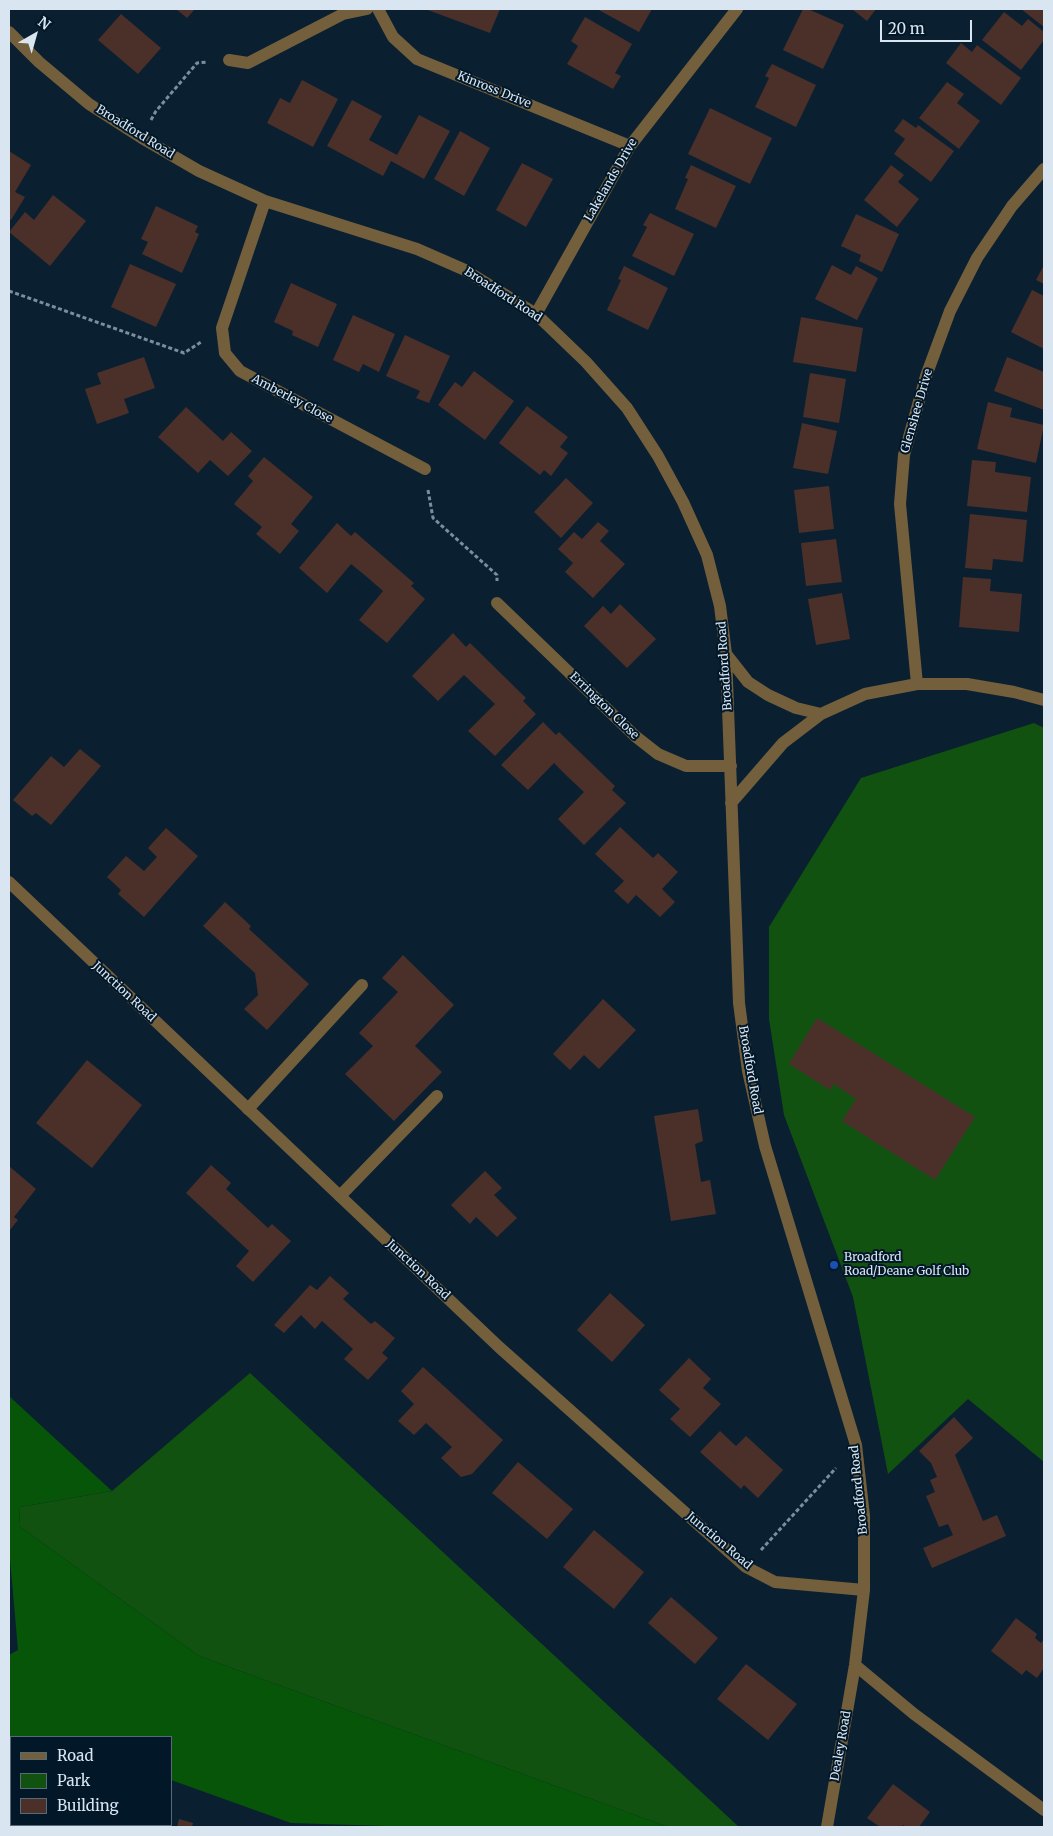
<!DOCTYPE html>
<html>
<head>
<meta charset="utf-8">
<style>
  body { margin:0 }
  #map { position:relative; width:1053px; height:1836px; overflow:hidden; background:#0a2031; font-family:Merriweather,serif }
  canvas { display:block }
  .frame { position:absolute; inset:0; border:10px solid #d9e6f2; pointer-events:none }
  .legend { position:absolute; left:10px; top:1736px; width:162px; height:90px; box-sizing:border-box; background:#021727; border:1px solid #586a78; margin:0; padding:6px 9px; list-style:none; font-size:15px; color:#d9e6f2 }
  .legend li { display:flex; align-items:center; gap:10px; height:25px }
  .legend b { width:25px; border:1px solid #586a78 }
  .north { position:absolute; left:10px; top:10px; width:50px; height:50px; -webkit-text-stroke:4px #021727; paint-order:stroke; rotate:38deg; font-size:14px; font-weight:700; line-height:20px; text-align:center; color:#d9e6f2 }
  .north::after { content:''; display:block; margin:auto; width:18px; height:22px; background:#d9e6f2; clip-path:polygon(50% 0,100% 100%,50% 72%,0 100%) }
  .scale { position:absolute; left:880px; top:20px; width:92px; height:22px; box-sizing:border-box; border:2px solid #d9e6f2; border-top:0; padding-left:6px; font-size:15px; line-height:18px; white-space:nowrap; color:#d9e6f2; -webkit-text-stroke:4px #021727; paint-order:stroke }
</style>
</head>
<body>
<div id="map">
<canvas width="1053" height="1836"></canvas>
<div class="frame"></div>
<ul class="legend">
<li><b style="height:6px;background:#745f3c"></b>Road</li>
<li><b style="height:14px;background:#115211"></b>Park</li>
<li><b style="height:14px;background:#4b2f29"></b>Building</li>
</ul>
<div class="north">N</div>
<div class="scale">20 m</div>
</div>
<script>
const g = document.querySelector('canvas').getContext('2d');
g.lineJoin = 'round';
function fillPath(path, color) {
  g.fillStyle = color;
  g.fill(path, 'evenodd');
}
function poly(rows) {
  const path = new Path2D();
  for (const r of rows) {
    path.moveTo(r[0], r[1]);
    for (let i = 2; i < r.length; i += 2) path.lineTo(r[i], r[i + 1]);
  }
  return path;
}
function trace(path, color, width, dash) {
  g.strokeStyle = color;
  g.lineWidth = width;
  g.lineCap = dash ? 'butt' : 'round';
  g.setLineDash(dash || []);
  g.stroke(path);
}
function write(font, color, halo, rows, align = 'center') {
  g.font = font + ' Merriweather,serif';
  g.lineWidth = 4;
  g.setLineDash([]);
  g.textBaseline = 'middle';
  g.strokeStyle = halo;
  g.fillStyle = color;
  for (const [text, x, y, turn = 0] of rows) {
    g.save();
    g.translate(x, y);
    g.rotate((+turn || 0) * Math.PI / 180);
    g.textAlign = isNaN(turn) ? turn : align;
    if (halo) g.strokeText(text, 0, 0);
    g.fillText(text, 0, 0);
    g.restore();
  }
}
fillPath(poly([
  [1034,723,1044,728,1044,1462,968,1399,888,1474,853,1297,784,1115,769,1019,769,927,861,778],
  [250,1373,739,1827,668,1827,199,1656,19,1526,20,1507,112,1491],
  [171,1820,172,1827,69,1827,69,1825,171,1825]
]), '#115211');
fillPath(poly([
  [9,1396,112,1491,20,1507,19,1526,199,1656,668,1827,416,1827,291,1823,171,1780,171,1737,11,1737,11,1743,9,1743,9,1655,18,1650,9,1548]
]), '#065508');
fillPath(poly([
  [176,9,195,9,187,18],
  [425,9,500,9,490,33],
  [597,9,652,9,639,32],
  [803,9,808,9,844,25,823,69,783,50],
  [852,9,876,9,867,21],
  [1021,9,1044,9,1044,27],
  [1004,12,1022,26,1028,19,1044,32,1044,40,1021,70,982,40],
  [121,14,161,48,138,74,98,40],
  [585,17,632,44,615,73,621,76,613,89,567,64,578,46,571,41],
  [961,43,972,52,977,45,1021,78,1001,105,946,63],
  [772,64,816,85,796,127,755,107,769,78,765,76],
  [302,80,338,99,313,147,267,123,280,98,290,103],
  [947,82,964,94,957,103,980,121,959,149,919,118],
  [352,100,382,116,369,140,397,155,419,115,450,131,424,179,391,161,383,176,327,146],
  [710,108,772,138,750,184,688,154],
  [903,119,916,128,918,125,954,151,931,182,894,154,905,139,894,131],
  [460,131,490,148,464,196,434,179],
  [9,151,31,165,15,192,25,197,11,220,9,219],
  [522,163,553,179,526,227,496,210],
  [691,165,736,186,716,228,675,209,688,179,685,178],
  [891,165,904,175,898,182,919,199,897,227,864,200],
  [53,195,86,221,50,266,9,232,25,212,34,220],
  [156,206,198,226,195,232,199,234,182,273,142,254,148,242,141,239],
  [650,213,694,234,674,276,632,256,647,227,643,225],
  [856,214,899,234,882,272,859,261,861,255,841,246],
  [130,264,176,284,156,327,111,307],
  [832,265,851,275,856,266,878,278,857,320,815,299],
  [1044,265,1044,284,1036,280],
  [624,266,668,288,648,330,607,310,621,280,618,279],
  [291,283,337,304,318,347,292,335,293,331,274,322],
  [1032,290,1044,296,1044,349,1011,332],
  [353,315,395,334,379,372,363,364,359,372,333,360],
  [801,317,863,328,856,372,793,362],
  [405,335,450,356,429,403,416,398,420,391,386,376],
  [144,357,155,388,124,399,129,413,97,424,85,389,101,384,97,373],
  [1007,357,1044,372,1044,410,994,391],
  [474,371,514,401,485,440,438,405,455,382,462,387],
  [810,373,846,379,839,423,803,417],
  [988,402,1012,408,1010,417,1044,425,1036,463,977,449],
  [527,406,568,437,560,447,568,453,551,476,544,470,540,475,499,443],
  [186,407,223,441,231,432,252,451,228,476,210,460,198,473,158,437],
  [802,423,837,431,828,474,793,468],
  [264,457,313,497,291,524,299,531,280,554,256,534,262,527,234,504,253,481,248,476],
  [972,460,996,462,995,472,1031,477,1027,512,967,506],
  [566,478,593,503,561,538,534,512],
  [829,486,834,529,799,533,794,490],
  [970,514,1027,520,1023,562,993,559,992,570,965,568],
  [598,522,609,531,600,541,625,564,593,598,565,572,573,563,558,549,574,532,582,539],
  [337,523,351,536,355,532,414,583,411,586,425,599,387,643,359,620,383,591,367,577,351,564,327,593,299,568],
  [836,539,842,582,806,586,801,543],
  [963,577,991,579,990,591,1022,594,1019,632,959,627],
  [842,593,850,639,816,645,808,599],
  [620,604,656,639,627,668,584,626,603,606,611,614],
  [453,633,466,647,470,643,526,698,523,701,536,714,495,756,468,731,495,704,464,675,438,701,412,676],
  [543,722,556,735,559,732,615,786,612,790,626,803,584,845,558,819,584,792,569,778,554,763,528,790,501,765],
  [80,749,101,766,51,825,36,813,32,816,13,800,51,756,64,767],
  [620,827,653,858,658,853,678,872,662,889,675,902,660,917,636,895,628,904,614,891,624,881,595,854],
  [166,828,198,856,144,917,118,894,121,890,107,877,126,856,144,871,157,857,148,848],
  [225,902,251,926,249,929,309,984,267,1030,244,1009,258,995,255,973,203,926],
  [403,955,454,1005,415,1046,442,1072,394,1121,345,1074,373,1046,359,1033,398,992,382,978],
  [603,999,636,1030,599,1069,584,1055,570,1070,553,1054],
  [817,1018,975,1117,935,1180,842,1121,856,1099,834,1084,830,1090,789,1064],
  [87,1060,142,1105,92,1168,36,1123],
  [698,1109,703,1141,695,1144,701,1182,710,1180,716,1214,671,1221,654,1116],
  [211,1165,231,1183,226,1189,268,1228,272,1224,291,1241,253,1282,236,1266,249,1251,186,1193],
  [9,1166,36,1189,14,1217,18,1220,9,1231],
  [485,1171,502,1188,494,1195,517,1218,497,1237,476,1217,470,1224,451,1205],
  [330,1276,349,1293,343,1299,371,1324,375,1321,395,1338,382,1353,388,1358,368,1380,344,1359,353,1349,322,1321,315,1329,301,1315,284,1333,274,1325,310,1285,317,1290],
  [610,1293,645,1325,612,1362,577,1330],
  [689,1358,711,1379,703,1388,721,1404,690,1437,670,1419,680,1409,659,1390],
  [423,1367,503,1440,472,1474,461,1477,441,1458,452,1447,426,1423,414,1435,398,1421,414,1404,401,1391],
  [954,1417,973,1438,955,1455,983,1521,997,1515,1006,1536,932,1568,923,1548,953,1535,948,1524,939,1527,926,1496,935,1492,930,1480,937,1477,931,1463,919,1451],
  [720,1431,736,1446,746,1436,783,1470,758,1498,744,1485,741,1489,700,1452],
  [518,1462,573,1509,547,1539,492,1493],
  [594,1530,644,1572,614,1609,563,1567],
  [671,1597,718,1638,695,1664,648,1623],
  [1016,1618,1037,1634,1035,1638,1041,1643,1044,1639,1044,1668,1037,1678,1026,1670,1022,1675,991,1651],
  [746,1664,797,1704,768,1740,717,1699],
  [893,1784,930,1812,919,1827,906,1827,903,1825,901,1827,880,1827,867,1818],
  [179,1819,193,1823,192,1827,177,1827]
]), '#4b2f29');
trace(poly([
  [151,120,156,111,197,63,208,62],
  [9,291,184,353,201,342],
  [428,490,433,518,497,575,497,581],
  [761,1550,836,1468]
]), '#7c8d9b', 3, [4, 2.5]);
trace(poly([
  [248,1109,362,985],
  [340,1196,437,1096]
]), '#745f3c', 12);
trace(poly([
  [378,9,393,37,417,59,630,146],
  [9,32,39,62,89,104,142,138,199,171,265,201,417,249,465,270,536,314,586,362,627,408,658,456,683,502,707,555,720,606,726,654,739,1003,748,1071,765,1146,856,1445,864,1516,864,1590,855,1665,827,1827],
  [229,60,248,63,343,14,367,9],
  [265,201,222,328,225,353,240,371,425,469],
  [536,314,630,146,737,9],
  [497,603,635,736,658,754,686,766,731,766],
  [726,654,748,682,768,695,796,708,821,714],
  [917,684,900,504,904,455,926,376,950,311,977,258,1012,206,1044,169],
  [731,803,783,743,821,714,865,694,917,684,967,684,1014,692,1044,700],
  [9,882,499,1347,746,1567,775,1582,864,1590],
  [855,1665,914,1714,1044,1810]
]), '#745f3c', 12);
for (const [x, y, r, color] of [
  [834,1265,5,"#1a4fb4"]
]) {
  const dot = new Path2D();
  dot.arc(x, y, r, 0, 2 * Math.PI);
  g.fillStyle = color;
  g.fill(dot);
  trace(dot, '#021727', 2);
}
write('12px', '#d9e6f2', '#021727', [
  ["Kinross Drive",494,90,22],
  ["Broadford Road",135,132,32],
  ["Lakelands Drive",611,180,-60],
  ["Broadford Road",503,295,33],
  ["Amberley Close",292,399,28],
  ["Glenshee Drive",917,411,-74],
  ["Broadford Road",725,666,-94],
  ["Errington Close",604,706,44],
  ["Junction Road",124,992,43],
  ["Broadford Road",750,1070,80],
  ["Junction Road",418,1270,43],
  ["Broadford Road",859,1490,-96],
  ["Junction Road",719,1541,40],
  ["Dealey Road",841,1746,-80]
]);
write('12px', '#d9e6f2', '#021727', [
  ["Broadford",844,1258],
  ["Road/Deane Golf Club",844,1272]
], 'left');
</script>
</body>
</html>
